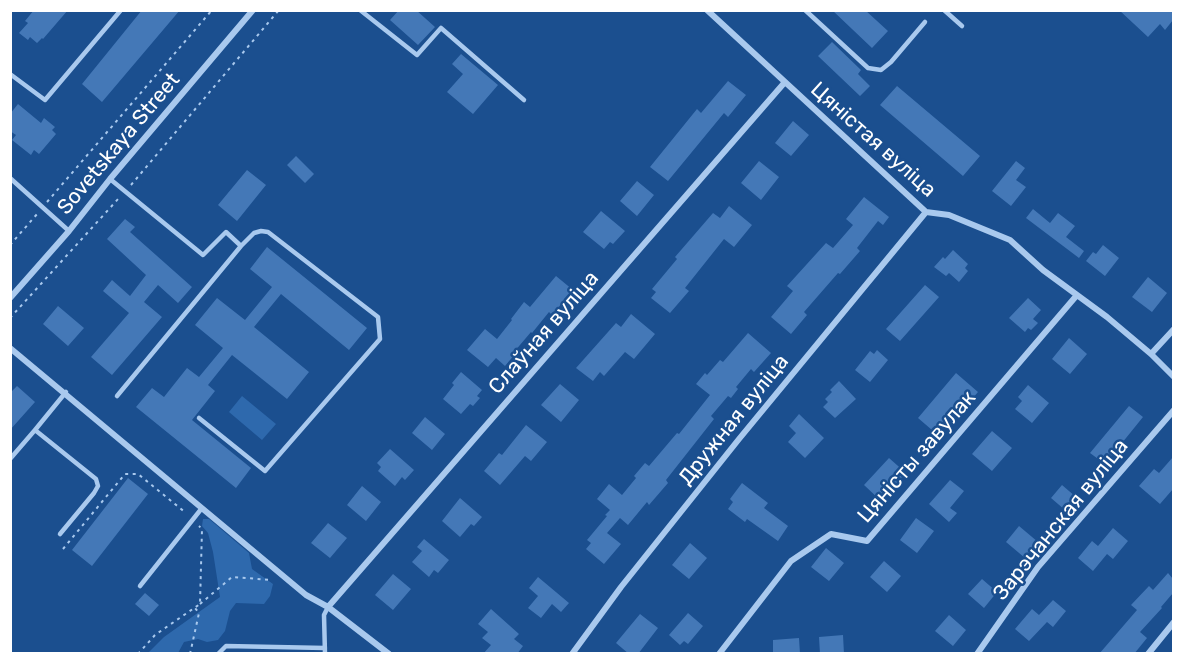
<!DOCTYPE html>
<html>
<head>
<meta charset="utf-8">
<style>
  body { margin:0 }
  #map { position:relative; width:1184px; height:664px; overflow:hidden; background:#1b4f8f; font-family:Rubik,sans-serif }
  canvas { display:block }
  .frame { position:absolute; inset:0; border:12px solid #fff; pointer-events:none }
</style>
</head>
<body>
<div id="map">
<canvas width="1184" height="664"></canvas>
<div class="frame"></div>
</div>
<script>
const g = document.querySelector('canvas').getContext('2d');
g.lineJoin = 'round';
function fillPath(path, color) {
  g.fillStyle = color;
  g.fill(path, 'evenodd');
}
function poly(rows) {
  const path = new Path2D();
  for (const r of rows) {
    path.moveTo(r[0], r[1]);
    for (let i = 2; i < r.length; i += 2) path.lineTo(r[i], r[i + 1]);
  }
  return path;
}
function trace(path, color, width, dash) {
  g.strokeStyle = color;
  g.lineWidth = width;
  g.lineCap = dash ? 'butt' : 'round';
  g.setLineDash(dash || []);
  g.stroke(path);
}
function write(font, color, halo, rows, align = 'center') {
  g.font = font + ' Rubik,sans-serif';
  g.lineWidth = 5;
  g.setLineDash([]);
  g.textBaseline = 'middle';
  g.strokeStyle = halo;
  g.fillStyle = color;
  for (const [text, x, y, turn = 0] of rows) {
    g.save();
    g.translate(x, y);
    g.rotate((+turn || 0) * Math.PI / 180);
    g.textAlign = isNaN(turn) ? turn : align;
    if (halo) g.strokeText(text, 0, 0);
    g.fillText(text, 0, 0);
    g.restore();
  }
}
fillPath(poly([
  [242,396,276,424,262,440,229,412],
  [203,519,209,519,215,524,249,553,252,569,273,584,270,596,264,604,236,603,230,611,225,631,218,640,207,642,198,639,184,642,178,653,148,653,164,637,220,597,213,552,208,533,202,526]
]), '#2e69ad');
fillPath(poly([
  [34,10,68,10,43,39,42,38,37,43,30,37,28,40,19,33,28,23,25,21],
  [142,10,180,10,102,102,82,84],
  [399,10,416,10,435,27,418,45,390,20],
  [832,10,865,10,888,31,872,48],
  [1119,10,1173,10,1173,20,1165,30,1160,24,1148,37],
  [832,42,861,70,858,74,870,86,860,96,818,56],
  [461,54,498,85,473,114,447,92,463,74,452,64],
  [728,81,746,95,728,117,724,113,668,181,650,167,697,109,701,113],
  [897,86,980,156,963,176,880,105],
  [18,104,41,123,44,118,55,127,52,130,56,134,39,154,34,150,31,155,12,140,16,135,10,131,10,114],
  [793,121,809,135,791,156,775,143],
  [296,156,314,174,305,183,287,165],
  [759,161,779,177,761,200,741,183],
  [1016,161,1025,168,1016,180,1026,187,1011,206,992,191],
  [247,170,266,185,237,221,218,205],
  [637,181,654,195,637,216,620,201],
  [864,197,889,217,883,225,878,221,857,248,860,251,840,274,838,273,804,312,807,315,791,334,771,317,793,291,787,286,826,243,833,248,853,225,846,219],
  [729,206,752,225,734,247,724,239,685,288,689,291,670,313,651,298,656,292,652,289,677,259,675,257,713,213,720,218],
  [1033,209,1050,223,1058,213,1075,226,1066,237,1084,251,1079,258,1026,218],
  [601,211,625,231,613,244,610,242,604,249,583,232],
  [125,219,135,227,130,232,192,287,178,303,158,285,144,302,162,317,112,375,91,357,129,313,103,291,112,280,130,296,146,275,107,239],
  [1103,245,1119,258,1105,276,1086,261,1093,252,1096,254],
  [267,247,367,328,349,350,281,294,254,327,309,372,287,399,232,355,208,385,215,391,192,420,251,468,236,488,136,407,152,388,164,397,187,368,199,377,223,348,195,325,217,298,245,320,272,287,250,269],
  [953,250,968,264,965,268,968,271,959,282,949,273,946,276,934,267,943,257,945,259],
  [556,276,573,290,552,315,549,312,532,333,531,332,514,352,515,354,505,366,496,358,488,367,467,350,485,329,497,339,512,320,511,319,524,302,530,307],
  [1148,277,1167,293,1152,312,1132,297],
  [925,285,939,297,900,341,886,329],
  [1028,298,1041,310,1033,319,1038,323,1031,330,1028,328,1025,332,1009,318],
  [58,306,84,328,68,346,43,324],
  [631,314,655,334,634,359,625,352,604,376,600,372,593,381,576,368,616,323,621,327],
  [748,333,771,353,754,372,751,369,736,387,738,389,731,398,728,396,711,416,714,419,666,480,668,483,649,505,647,502,628,525,620,518,607,533,621,544,604,564,586,549,591,543,587,540,607,516,605,515,610,510,597,499,609,484,622,495,636,478,634,476,645,463,649,466,677,433,679,434,710,395,696,384,705,373,707,375,720,360,723,362],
  [1069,338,1087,354,1070,374,1052,359],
  [877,350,888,360,870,382,855,370,870,351,874,354],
  [461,372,482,390,477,396,480,398,473,406,470,404,461,414,443,399,454,385,452,383],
  [956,373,978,392,972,399,969,397,939,434,933,429,932,430,918,418],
  [839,381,856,399,835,418,823,407,828,402,825,399,832,392,830,390],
  [560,384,579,400,561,422,541,405],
  [1028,385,1049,403,1032,423,1015,409,1022,401,1018,397],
  [17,386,35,402,10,430,10,393],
  [1129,406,1143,417,1105,464,1090,453],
  [799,414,824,438,805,458,788,442,796,433,789,426],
  [425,417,445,434,432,450,412,433],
  [526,425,547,442,531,461,525,456,500,485,484,471,499,453,502,455],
  [992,431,1012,448,992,471,972,454],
  [390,449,414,470,405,480,402,477,395,486,378,471,381,467,377,463],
  [1173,457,1173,489,1160,504,1139,486,1154,469,1159,473],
  [889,458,906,473,880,500,864,485],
  [128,478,148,494,92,566,72,550],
  [950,480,964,491,950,508,957,513,949,522,929,504],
  [742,483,768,503,764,508,788,526,778,541,747,519,745,522,728,509,733,502,730,499],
  [1062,485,1076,497,1065,510,1051,498],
  [362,486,381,502,366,521,347,505],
  [460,498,482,517,474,526,471,524,460,537,442,521],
  [916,518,934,531,917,553,900,540],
  [328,523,347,538,330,558,311,543],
  [1019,526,1038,542,1025,558,1006,542],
  [1113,528,1128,541,1113,559,1107,554,1093,571,1078,558,1092,541,1098,546],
  [424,539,449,560,438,573,434,570,429,577,412,562,422,551,417,547],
  [690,543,707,558,689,579,672,565],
  [826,548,844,563,829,581,811,567],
  [884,561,901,576,887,592,870,577],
  [1168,573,1173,579,1173,593,1161,607,1162,608,1140,632,1147,638,1134,654,1099,654,1137,610,1131,605,1149,586,1153,590],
  [393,574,411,589,393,610,375,595],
  [538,577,569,603,561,612,552,604,541,618,528,608,538,596,529,588],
  [982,579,997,592,984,608,968,594],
  [145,593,159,605,149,616,135,604],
  [1053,600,1066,611,1053,627,1047,622,1029,641,1015,629,1032,609,1039,615],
  [491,609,519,634,514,639,523,646,517,654,483,654,491,645,482,638,488,632,478,624],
  [688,613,703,626,688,644,684,641,680,645,669,635],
  [640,614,658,628,638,654,629,654,616,643],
  [949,615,966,630,953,646,935,631],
  [843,635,844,654,820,654,819,637],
  [799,638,800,654,773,654,773,640]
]), '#4478b7');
trace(poly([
  [131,185,279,10],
  [47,202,212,10],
  [10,245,38,213],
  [10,318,119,198],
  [63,549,125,474,138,474,186,513],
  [200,604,232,577,272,580],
  [138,654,155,635,200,604,202,529,199,526],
  [190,654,199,613,195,608]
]), '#a9c9ee', 2, [3, 4.5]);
trace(poly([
  [360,10,417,55,441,28,524,100],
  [805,10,868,68,881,70,891,62,925,22],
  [944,10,962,26],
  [10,74,45,100,121,10],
  [10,178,69,231],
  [110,179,203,255,226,232,241,246,254,233,261,231,268,232,378,317,380,339,265,471,199,418],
  [117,396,241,246],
  [10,459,35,430],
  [60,534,94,493,98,486,96,479,35,430,66,392],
  [140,586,202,508],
  [218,654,226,646,325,648],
  [325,654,324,615,328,607]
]), '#a9c9ee', 4.5);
trace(poly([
  [707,10,926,212,949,215,1010,240,1043,270,1107,317,1151,354,1174,377],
  [10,298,69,231,110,179,253,10],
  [10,348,306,595,328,607,389,654],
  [1151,354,1174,329],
  [328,607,785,82],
  [572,654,621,587,739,439,926,212],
  [719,654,791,561,831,534,867,541,1077,295],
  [977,654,1038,567,1174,410],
  [1148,654,1174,622]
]), '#a9c9ee', 6);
write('21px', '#fff', '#1b4f8f', [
  ["Цяністая вуліца",873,140,42],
  ["Sovetskaya Street",119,144,-50],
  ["Слаўная вуліца",544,333,-49],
  ["Дружная вуліца",734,420,-51],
  ["Цяністы завулак",917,457,-49],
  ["Зарэчанская вуліца",1061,520,-51]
]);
</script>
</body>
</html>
